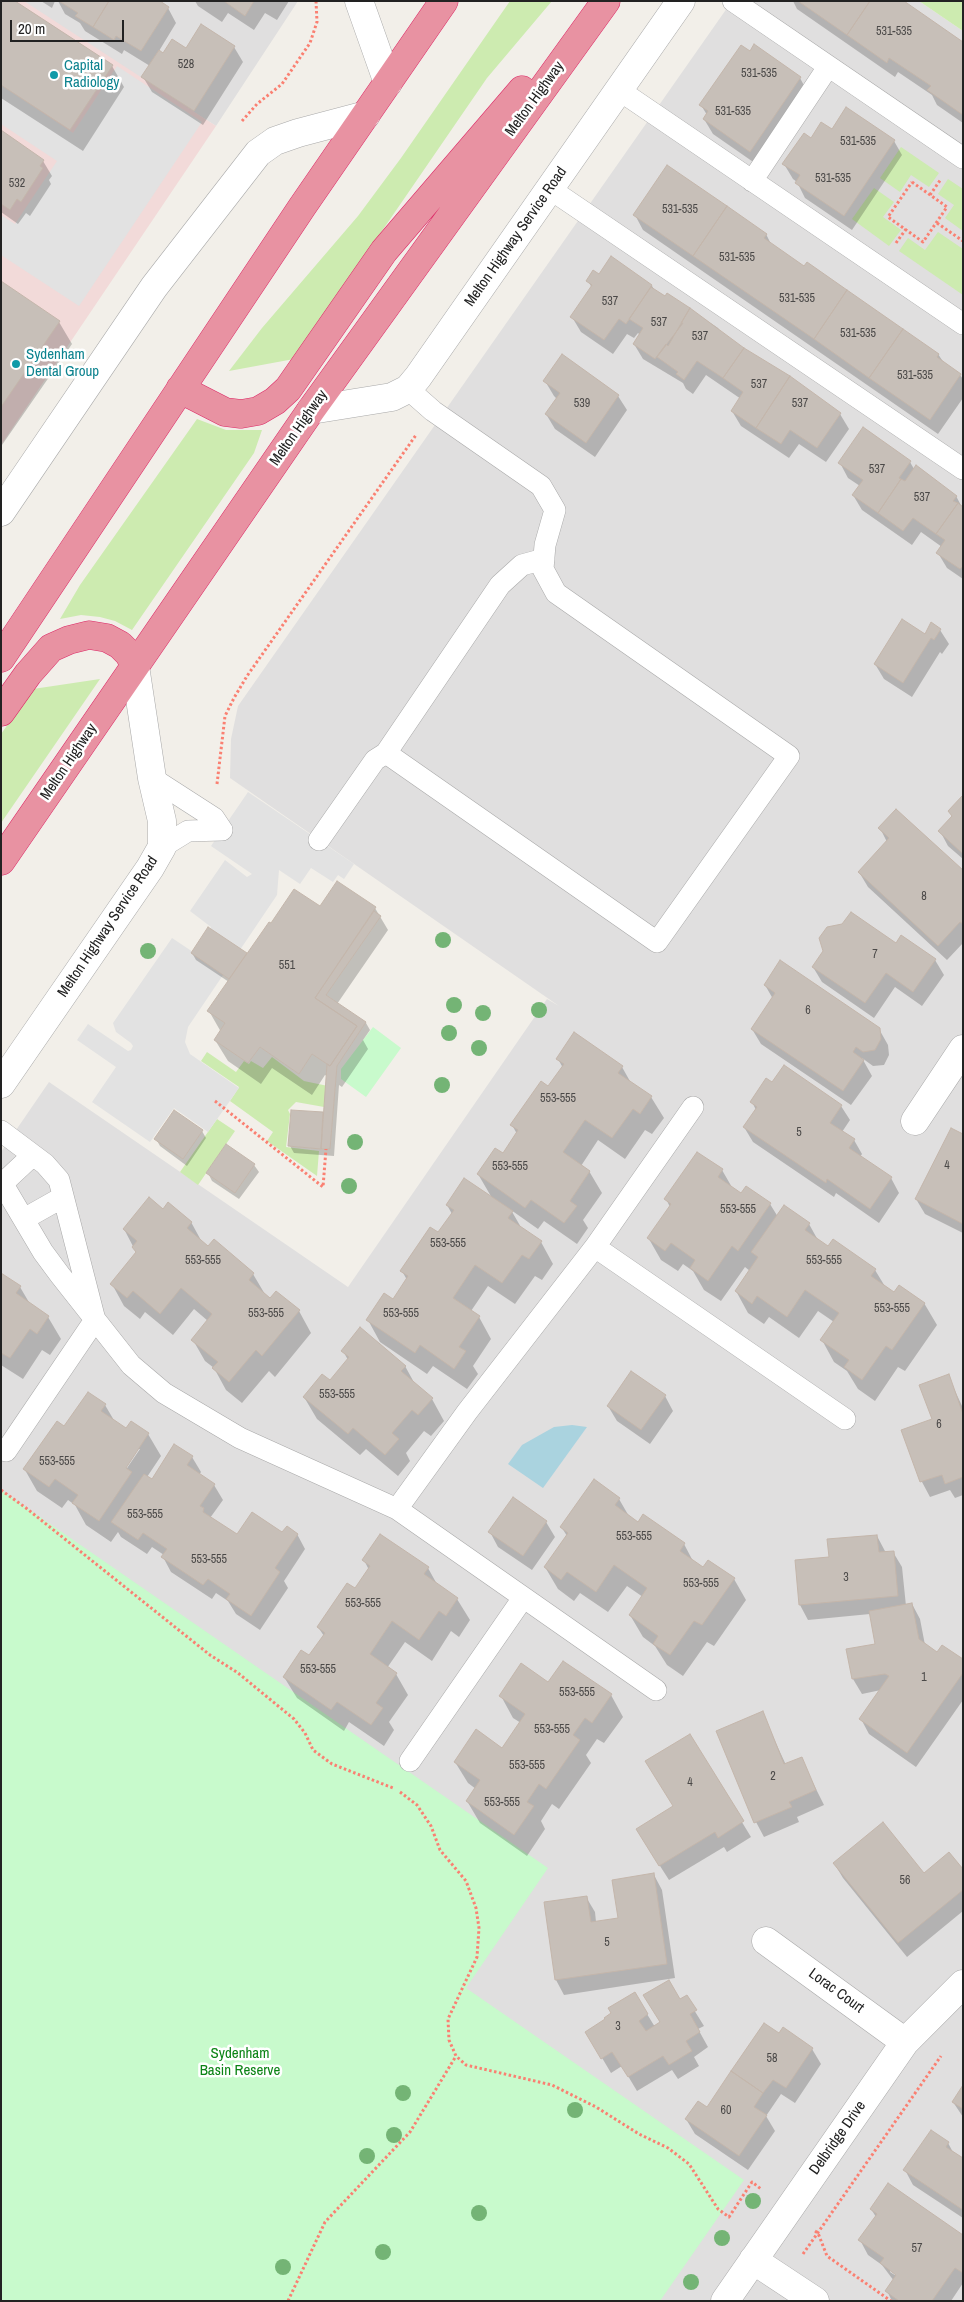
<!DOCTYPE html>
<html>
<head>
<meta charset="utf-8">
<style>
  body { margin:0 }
  #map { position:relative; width:964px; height:2302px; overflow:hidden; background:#f2efe9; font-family:"Archivo Narrow",sans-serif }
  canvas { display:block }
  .frame { position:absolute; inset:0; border:2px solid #222; pointer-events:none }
  .scale { position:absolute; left:10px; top:20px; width:114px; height:22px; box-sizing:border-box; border:2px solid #222; border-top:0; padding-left:6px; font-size:15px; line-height:18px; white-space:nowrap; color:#222; -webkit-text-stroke:4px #fff; paint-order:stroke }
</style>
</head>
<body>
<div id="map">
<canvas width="964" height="2302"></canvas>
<div class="frame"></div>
<div class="scale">20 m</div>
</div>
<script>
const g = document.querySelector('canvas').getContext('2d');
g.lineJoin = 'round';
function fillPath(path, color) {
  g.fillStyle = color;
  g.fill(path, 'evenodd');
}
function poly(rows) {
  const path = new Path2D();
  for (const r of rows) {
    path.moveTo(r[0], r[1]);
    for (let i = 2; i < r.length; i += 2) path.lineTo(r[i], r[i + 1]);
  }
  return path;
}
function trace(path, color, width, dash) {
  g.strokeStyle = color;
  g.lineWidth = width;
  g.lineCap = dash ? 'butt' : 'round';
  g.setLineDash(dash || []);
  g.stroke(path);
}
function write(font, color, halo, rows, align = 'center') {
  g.font = font + ' "Archivo Narrow",sans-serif';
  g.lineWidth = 5;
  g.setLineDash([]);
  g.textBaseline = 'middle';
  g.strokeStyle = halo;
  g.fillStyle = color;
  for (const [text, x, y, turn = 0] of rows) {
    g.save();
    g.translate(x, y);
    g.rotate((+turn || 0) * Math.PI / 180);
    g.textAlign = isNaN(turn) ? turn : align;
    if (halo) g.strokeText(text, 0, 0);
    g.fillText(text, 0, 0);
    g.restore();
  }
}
fillPath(poly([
  [23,1,298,1,216,126,116,64],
  [732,1,919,1,963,31,963,2301,1,2301,1,1152,49,1082,348,1287,547,999,559,1006,230,778,231,739,238,706]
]), '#e0dfdf');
fillPath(poly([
  [1,1,24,1,216,126,1,445]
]), '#f2dad9');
fillPath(poly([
  [510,1,552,1,487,78,294,359,229,371,262,328,358,216,401,158],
  [919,1,963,1,963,31],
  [901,147,939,173,929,187,911,175,900,192,880,178],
  [948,179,963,189,963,231,945,218,954,205,938,194],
  [874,188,894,202,883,217,901,230,889,246,852,219],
  [938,232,963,249,963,295,899,251,908,238,925,250],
  [197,419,226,430,262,430,254,453,132,630,115,621,100,617,81,615,60,619,80,585],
  [100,679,1,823,1,734,33,689],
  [207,1052,236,1072,244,1061,249,1064,251,1061,263,1068,272,1057,304,1081,328,1086,324,1107,296,1102,288,1110,290,1114,286,1147,319,1151,317,1176,267,1141,273,1132,230,1101,239,1087,201,1061],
  [217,1119,235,1131,198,1185,180,1172]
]), '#cdebb0');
fillPath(poly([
  [373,1027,401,1048,366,1097,341,1079,341,1069],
  [1,1490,548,1868,466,1988,744,2180,660,2301,1,2301]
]), '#c8facc');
fillPath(poly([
  [117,66,202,122,79,306,1,255,1,215,15,224,57,161,1,124,1,85,73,133],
  [248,792,354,864,344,879,338,875,333,882,311,868,300,884,279,870,277,895,188,1027,185,1042,190,1054,239,1088,208,1132,174,1108,150,1142,92,1102,116,1067,77,1040,88,1024,128,1051,131,1050,133,1046,131,1043,116,1032,113,1023,172,938,193,952,211,927,190,911,225,860,247,877,252,874,211,846]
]), '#e2e2e2');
fillPath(poly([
  [572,1425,587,1427,543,1488,508,1464,522,1445,554,1427]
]), '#aad3df');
fillPath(poly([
  [1,1,112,66,124,87,83,151,1,98],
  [41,1,55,1,52,8],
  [58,1,127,1,168,8,176,23,159,51,163,54,234,47,243,62,203,125,152,92,143,77,150,66,124,50,122,54,85,31,80,23,65,14],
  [195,1,289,1,277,20,265,13,254,30,228,13,222,22,198,6],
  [793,1,901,1,963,44,963,123,937,105,932,95,898,72,895,77,797,9],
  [800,78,808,93,759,166,713,134,704,119,707,115,701,105],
  [832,130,894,141,902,155,852,230,805,198,797,182,793,179,784,164,811,140],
  [1,132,43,161,52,176,49,180,51,184,30,216,26,213,18,224,1,212],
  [635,215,766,234,772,246,938,354,944,363,960,375,963,379,963,398,938,434,643,230],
  [600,276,652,286,655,291,689,309,718,328,721,334,840,414,849,429,826,462,799,444,789,458,741,426,732,411,741,399,706,375,693,394,686,389,683,383,643,359,634,344,640,335,638,333,634,338,627,334,613,354,581,332,572,317,592,288,588,281],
  [1,283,59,322,72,344,2,445],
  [545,381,618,396,627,410,595,457,555,429,546,414,557,399,554,396],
  [910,462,914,469,956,496,963,509,963,579,947,568,938,553,942,547,921,532,912,545,862,510,853,495,860,486,848,478,840,463],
  [940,630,949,644,942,654,940,652,912,697,884,679,875,664,925,635],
  [963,797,963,859,948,846,940,831,953,817,949,811],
  [880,828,963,872,963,943,947,960,868,887,859,872,887,842],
  [338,883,375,908,388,930,337,1004,366,1023,370,1030,363,1040,368,1049,342,1087,339,1085,334,1156,294,1153,290,1146,293,1111,325,1113,327,1076,325,1075,312,1095,272,1068,261,1084,228,1061,215,1040,221,1032,209,1011,229,982,196,960,192,953,246,954,248,957,321,908],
  [896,944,935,960,944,975,922,1006,895,987,874,1018,822,982,813,967,825,951],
  [765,985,879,1029,888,1045,889,1055,884,1065,873,1066,862,1058,872,1076,851,1105,761,1044,752,1029,773,999],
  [558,1059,622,1067,631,1083,651,1097,664,1118,652,1134,645,1130,625,1159,598,1140,581,1166,589,1171,602,1193,583,1220,588,1228,577,1244,544,1221,538,1229,511,1210,522,1229,541,1242,553,1264,542,1280,535,1276,515,1304,488,1286,471,1311,479,1317,491,1339,473,1366,478,1374,467,1389,433,1366,427,1374,380,1342,368,1320,393,1301,407,1280,402,1271,438,1233,452,1214,447,1205,492,1198,478,1174,503,1155,517,1134,512,1125,549,1088,563,1068],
  [752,1102,841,1106,850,1120,842,1132,854,1140,862,1154,860,1157,891,1178,899,1193,879,1223,836,1193,834,1197,753,1142,744,1127,756,1110],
  [202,1131,206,1138,187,1166,160,1146,156,1139],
  [963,1135,963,1233,925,1214,916,1199],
  [254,1165,259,1172,239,1199,212,1181,208,1173],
  [722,1170,733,1189,741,1195,770,1204,778,1217,809,1224,819,1242,875,1270,886,1288,895,1294,924,1303,937,1325,905,1371,898,1367,875,1401,858,1389,847,1371,834,1362,822,1340,834,1322,818,1311,799,1338,769,1317,764,1324,748,1313,736,1291,750,1271,745,1267,721,1301,704,1290,693,1271,683,1264,678,1271,661,1260,649,1239,670,1207,666,1199],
  [163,1211,191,1222,203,1244,253,1274,266,1296,270,1299,299,1311,311,1333,275,1377,269,1371,242,1403,226,1390,214,1368,205,1361,193,1340,208,1321,194,1309,173,1335,145,1312,140,1319,124,1306,112,1284,137,1254,124,1229],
  [1,1274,20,1287,30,1304,48,1317,61,1339,50,1355,42,1350,23,1379,1,1365],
  [343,1351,405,1366,416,1386,432,1399,444,1421,431,1436,424,1431,406,1453,410,1461,398,1476,366,1449,360,1455,317,1419,304,1397,330,1382,348,1360],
  [948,1376,963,1408,963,1495,955,1498,950,1490,930,1497,922,1482,902,1431,933,1420],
  [665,1396,673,1411,650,1444,617,1421,608,1406],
  [105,1405,115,1422,127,1430,148,1434,161,1456,147,1477,152,1480,192,1457,201,1472,199,1475,214,1485,223,1500,210,1518,237,1536,297,1534,305,1549,284,1581,288,1588,260,1630,236,1614,228,1601,216,1593,212,1599,171,1572,163,1557,164,1555,152,1547,147,1554,121,1537,118,1532,111,1542,86,1525,75,1505,68,1500,62,1508,37,1491,25,1470,64,1428],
  [137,1449,140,1449,123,1474,121,1473],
  [594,1481,619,1499,630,1518,638,1523,684,1544,694,1563,703,1569,734,1579,746,1600,714,1646,707,1642,683,1676,667,1665,655,1646,643,1637,630,1615,643,1597,627,1586,608,1612,580,1593,574,1601,558,1589,545,1567,567,1536,562,1528],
  [546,1522,555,1537,532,1570,498,1547,490,1532],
  [877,1536,886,1553,893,1552,902,1567,906,1606,912,1604,920,1619,925,1645,938,1654,963,1661,963,1700,916,1767,869,1734,861,1719,881,1690,862,1694,853,1679,876,1645,870,1614,808,1620,800,1605,830,1559],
  [364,1560,428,1568,438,1586,457,1599,470,1620,459,1637,451,1631,432,1661,405,1642,387,1668,396,1674,408,1695,389,1722,394,1730,384,1746,349,1722,344,1731,297,1698,284,1677,309,1657,324,1636,318,1627,355,1590,369,1570],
  [549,1684,611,1695,623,1717,604,1743,597,1739,586,1755,591,1763,559,1809,552,1804,541,1821,545,1829,527,1856,480,1823,467,1801,476,1789,468,1783,455,1762,502,1749,521,1723,513,1718,501,1696],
  [762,1713,786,1765,801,1759,824,1805,797,1817,799,1822,764,1837,756,1822],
  [689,1735,751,1837,727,1852,724,1847,669,1880,646,1844,674,1806],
  [834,1863,924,1875,963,1871,963,1911,907,1957,843,1878],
  [654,1875,662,1890,675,1978,564,1995,556,1980,586,1897,595,1912,596,1922,620,1919],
  [634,1993,655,2027,661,2023,680,2001,686,1997,704,2026,698,2029,708,2047,694,2057,699,2066,678,2079,672,2070,637,2091,622,2066,611,2073,595,2046,607,2020],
  [812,2049,821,2064,795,2103,781,2094,766,2116,775,2131,748,2170,695,2134,686,2119],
  [963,2087,963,2117,953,2102],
  [948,2143,954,2154,963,2160,963,2218,913,2185,905,2170],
  [871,2209,963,2236,963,2283,951,2301,892,2301,887,2291,894,2281,882,2265,868,2255,860,2240,876,2217],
  [890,2269,901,2279,890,2272]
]), '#0003');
const building = poly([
  [1,1,15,1,113,65,70,130,1,85,1,1],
  [59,1,109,1,93,27,75,16,78,13,59,1],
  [109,1,160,1,169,7,141,51,116,36,114,40,93,27,109,1],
  [224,1,254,1,245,16,224,1],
  [798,1,870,1,847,35,798,1],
  [870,1,904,1,963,42,963,115,927,90,931,86,889,58,887,63,847,35,870,1],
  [201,24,235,46,194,111,141,77,159,50,163,53,172,39,186,48,201,24],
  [754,44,801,77,750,152,703,119,708,111,699,105,741,45,750,51,754,44],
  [846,107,895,140,844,216,795,183,800,175,782,164,804,133,811,138,821,122,832,129,846,107],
  [1,130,44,160,40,166,43,168,21,202,17,199,10,210,1,204,1,130],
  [667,165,727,206,693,256,633,215,667,165],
  [727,206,767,234,764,238,804,266,807,262,847,290,814,339,693,256,727,206],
  [611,256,652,285,626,324,619,319,604,340,570,317,592,285,586,281,593,270,599,274,611,256],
  [1,281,60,321,1,407,1,281],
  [651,287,665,296,667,293,690,308,668,346,666,344,655,359,633,344,643,328,629,319,651,287],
  [847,290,903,329,869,378,814,339,847,290],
  [690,308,744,348,723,378,697,361,684,380,676,374,678,372,657,357,683,323,681,323,690,308],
  [903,329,939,354,937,357,961,374,930,420,869,378,903,329],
  [744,348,790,376,756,428,731,411,743,392,723,378,744,348],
  [562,354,619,395,586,443,545,414,560,393,543,381,562,354],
  [790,376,841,413,817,448,790,430,781,444,756,428,790,376],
  [863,427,911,461,899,478,901,479,878,513,852,495,863,480,838,463,863,427],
  [916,465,957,496,953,501,958,503,936,534,913,518,903,531,878,513,901,479,905,481,916,465],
  [958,503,963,507,963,566,960,569,936,553,945,540,936,534,958,503],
  [902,619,925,634,931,622,941,629,934,640,931,638,903,683,874,664,902,619],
  [963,795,963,854,938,831,952,816,948,811,963,795],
  [896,809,963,870,963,924,960,922,938,946,858,872,889,838,878,828,896,809],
  [337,881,376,907,315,998,357,1026,330,1066,312,1054,299,1074,260,1047,248,1063,214,1040,225,1023,207,1011,269,922,271,923,294,889,320,906,337,881],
  [374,911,381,916,326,995,366,1022,337,1066,330,1149,321,1149,327,1064,330,1066,357,1026,315,998,374,911],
  [851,912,896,943,901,935,936,959,913,992,886,973,865,1003,812,967,823,951,819,938,827,927,842,924,851,912],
  [208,927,247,953,229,979,191,953,208,927],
  [780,960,880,1028,881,1039,875,1050,863,1052,856,1047,853,1052,864,1060,843,1091,751,1029,775,993,764,985,780,960],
  [574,1032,623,1066,618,1073,652,1096,640,1114,633,1109,612,1138,585,1120,563,1152,590,1171,570,1201,577,1206,564,1223,531,1200,525,1208,477,1174,495,1148,503,1153,518,1130,510,1125,541,1081,548,1086,564,1064,556,1059,574,1032],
  [784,1065,842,1105,830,1123,855,1139,849,1148,892,1177,870,1209,827,1179,826,1183,743,1127,757,1107,750,1102,766,1078,772,1082,784,1065],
  [174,1110,203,1130,183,1159,154,1139,174,1110],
  [291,1110,323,1112,321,1149,288,1146,291,1110],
  [951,1128,963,1134,963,1224,915,1199,951,1128],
  [226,1144,255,1164,235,1193,206,1173,226,1144],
  [697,1152,723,1169,718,1177,741,1193,746,1186,771,1203,738,1251,732,1246,708,1281,690,1268,695,1260,671,1243,665,1251,647,1238,671,1204,664,1199,697,1152],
  [464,1178,513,1211,508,1218,542,1241,529,1259,522,1255,502,1283,475,1265,453,1298,480,1316,459,1347,466,1351,454,1369,420,1345,415,1353,366,1320,384,1293,393,1299,408,1276,400,1271,430,1227,438,1232,454,1210,446,1205,464,1178],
  [149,1197,163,1209,168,1202,192,1222,187,1228,208,1246,214,1239,254,1273,249,1280,270,1298,276,1291,300,1310,262,1356,256,1350,229,1382,212,1368,218,1362,191,1340,212,1314,181,1288,160,1314,133,1291,127,1298,110,1284,136,1252,132,1247,137,1241,123,1229,149,1197],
  [784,1205,810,1223,805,1230,828,1246,833,1239,876,1269,871,1276,894,1292,899,1285,925,1303,892,1350,886,1346,862,1380,844,1367,849,1360,820,1340,839,1313,805,1290,787,1317,757,1296,752,1304,735,1291,758,1257,751,1252,784,1205],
  [1,1273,21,1286,16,1293,49,1316,37,1334,30,1329,10,1358,1,1353,1,1273],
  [360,1327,406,1366,401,1371,433,1398,418,1415,412,1410,392,1433,399,1439,385,1455,353,1428,348,1434,303,1397,322,1374,330,1380,349,1357,341,1351,360,1327],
  [631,1371,666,1395,641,1430,607,1406,631,1371],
  [949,1374,963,1414,963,1477,945,1484,942,1475,920,1482,901,1430,932,1419,919,1385,949,1374],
  [88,1392,106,1404,101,1411,126,1428,131,1421,149,1433,126,1468,132,1472,99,1521,72,1503,78,1495,55,1479,49,1487,23,1469,57,1421,64,1426,88,1392],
  [174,1444,193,1456,187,1465,215,1484,200,1506,204,1508,203,1512,237,1534,252,1512,282,1532,287,1526,298,1534,275,1568,280,1572,251,1616,226,1599,230,1594,208,1579,203,1585,161,1557,167,1549,143,1533,138,1540,111,1522,144,1474,152,1479,174,1444],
  [594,1479,620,1498,615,1505,638,1522,643,1514,685,1543,680,1551,703,1567,708,1560,735,1578,702,1625,694,1621,670,1655,653,1644,658,1636,629,1615,647,1588,614,1565,596,1592,567,1572,561,1580,544,1567,568,1533,560,1527,594,1479],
  [513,1497,547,1521,523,1556,488,1532,513,1497],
  [380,1534,429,1567,424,1574,458,1598,446,1616,439,1611,419,1640,392,1621,370,1654,397,1673,376,1703,383,1708,371,1725,337,1702,331,1710,283,1677,301,1650,309,1655,325,1633,317,1627,347,1583,355,1588,370,1566,362,1560,380,1534],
  [877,1535,879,1552,894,1551,898,1596,799,1605,795,1560,829,1557,827,1539,877,1535],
  [912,1603,919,1639,937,1652,942,1645,963,1659,963,1673,907,1753,859,1719,889,1676,885,1674,852,1679,846,1649,875,1644,869,1611,912,1603],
  [563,1661,612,1694,592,1723,585,1718,573,1735,580,1740,546,1789,539,1784,527,1802,534,1806,514,1835,466,1801,480,1780,454,1762,476,1729,502,1748,525,1714,499,1696,521,1663,548,1682,563,1661],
  [763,1711,784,1764,802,1757,816,1790,789,1802,792,1807,754,1823,716,1731,763,1711],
  [690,1734,744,1821,718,1838,715,1832,659,1866,636,1829,673,1806,645,1761,690,1734],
  [883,1822,924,1873,949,1852,963,1869,963,1890,898,1943,833,1863,883,1822],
  [654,1873,667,1964,555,1980,544,1902,587,1896,591,1922,618,1918,612,1880,654,1873],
  [669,1980,680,1999,687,1995,697,2010,690,2014,700,2032,686,2041,692,2051,669,2065,663,2056,628,2077,612,2052,601,2059,585,2032,605,2019,604,2018,611,2013,608,2008,635,1992,648,2014,639,2021,646,2031,660,2022,643,1995,669,1980],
  [764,2023,779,2033,783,2027,813,2048,786,2088,773,2080,763,2093,731,2071,764,2023],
  [731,2071,763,2093,754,2107,767,2115,739,2156,685,2119,698,2101,707,2107,731,2071],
  [963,2085,963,2109,952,2102,963,2085],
  [931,2130,949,2142,946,2147,963,2158,963,2210,903,2170,931,2130],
  [888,2183,963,2235,963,2273,955,2268,932,2301,899,2301,885,2291,896,2275,880,2263,884,2258,858,2240,877,2214,870,2209,888,2183]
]);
fillPath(building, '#c7bfb8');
trace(building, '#c4b6ab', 1);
const lane = poly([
  [733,1,963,158],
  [619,90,963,324],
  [752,181,828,67],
  [550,189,963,469],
  [408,389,433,411,541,486,555,510,545,545,543,569,556,593,789,756,657,942,386,753,500,585,522,565,544,559],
  [152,778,214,818,222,830],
  [319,840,375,760,386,753],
  [162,847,188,831,222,830],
  [1,1131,45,1164,59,1180,95,1320,6,1451],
  [1,1181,43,1252,60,1275,131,1365,164,1393,240,1438,397,1509,656,1690],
  [3,1183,33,1155],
  [24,1219,63,1197],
  [595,1247,845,1419],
  [397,1509,467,1412,595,1247,693,1107],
  [410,1761,523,1598]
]);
const street = poly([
  [359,1,388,83],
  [311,410,392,397,408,389,418,377,681,1],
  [1,512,154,287,258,153,275,141,298,133,366,115],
  [1,1084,150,868,162,847,162,821,152,778,135,666],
  [915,1121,963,1049],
  [766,1941,905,2042],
  [753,2260,815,2301],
  [725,2301,905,2042,963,1984]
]);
const highway = poly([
  [180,389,225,412,241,414,258,411,275,401,288,389,384,251,522,90],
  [1,658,302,207,444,1],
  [1,712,28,674,51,648,69,640,89,635,107,638,120,645,129,654,135,666],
  [1,861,311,410,606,1]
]);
trace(lane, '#a9a9a9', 22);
trace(street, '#a9a9a9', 29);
trace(highway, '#dc2a67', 29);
trace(poly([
  [242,121,257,104,282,84,310,43,317,22,316,1],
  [912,182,947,207,923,242,888,217,912,182],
  [930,195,941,179],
  [937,223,963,241],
  [896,243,906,229],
  [217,784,225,716,234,698,247,676,416,435],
  [215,1101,323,1187,326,1149],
  [1,1490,26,1508,210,1655,238,1673,294,1719,305,1733,313,1750,332,1764,393,1788],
  [400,1792,417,1805,431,1826,440,1850,466,1881,476,1908,479,1928,477,1957,448,2019,449,2040,456,2056,466,2065,552,2085,596,2107,639,2134,668,2148,689,2164,718,2209,729,2217,752,2182,761,2189],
  [815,2231,818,2233,827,2256,891,2301],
  [803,2254,941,2056],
  [288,2301,325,2222,410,2132,456,2056]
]), '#fa8072', 3, [2.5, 2.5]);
trace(lane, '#fff', 21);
trace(street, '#fff', 28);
trace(highway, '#e892a2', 28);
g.fillStyle = '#74b475';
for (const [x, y] of [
  [443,940],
  [148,951],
  [454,1005],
  [539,1010],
  [483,1013],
  [449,1033],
  [479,1048],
  [442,1085],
  [355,1142],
  [349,1186],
  [403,2093],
  [575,2110],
  [394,2135],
  [367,2156],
  [753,2201],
  [479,2213],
  [722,2238],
  [383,2252],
  [283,2267],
  [691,2282]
]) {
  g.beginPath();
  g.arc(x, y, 8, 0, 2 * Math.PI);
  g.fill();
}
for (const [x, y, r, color] of [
  [54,75,5,"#0f9aa8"],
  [16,364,5,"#0f9aa8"]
]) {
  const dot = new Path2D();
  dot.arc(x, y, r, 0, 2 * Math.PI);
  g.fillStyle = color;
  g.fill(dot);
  trace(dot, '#fff', 2);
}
write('12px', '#4b4948', null, [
  ["531-535",894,32],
  ["528",186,65],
  ["531-535",759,74],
  ["531-535",733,112],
  ["531-535",858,142],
  ["531-535",833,179],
  ["532",17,184],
  ["531-535",680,210],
  ["531-535",737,258],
  ["531-535",797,299],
  ["537",610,302],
  ["537",659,323],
  ["531-535",858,334],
  ["537",700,337],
  ["531-535",915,376],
  ["537",759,385],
  ["539",582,404],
  ["537",800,404],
  ["537",877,470],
  ["537",922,498],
  ["8",924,897],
  ["7",875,955],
  ["551",287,966],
  ["6",808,1011],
  ["553-555",558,1099],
  ["5",799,1133],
  ["4",947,1166],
  ["553-555",510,1167],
  ["553-555",738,1210],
  ["553-555",448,1244],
  ["553-555",203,1261],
  ["553-555",824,1261],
  ["553-555",892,1309],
  ["553-555",266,1314],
  ["553-555",401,1314],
  ["553-555",337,1395],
  ["6",939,1425],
  ["553-555",57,1462],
  ["553-555",145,1515],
  ["553-555",634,1537],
  ["553-555",209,1560],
  ["3",846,1578],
  ["553-555",701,1584],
  ["553-555",363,1604],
  ["553-555",318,1670],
  ["1",924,1678],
  ["553-555",577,1693],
  ["553-555",552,1730],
  ["553-555",527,1766],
  ["2",773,1777],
  ["4",690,1783],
  ["553-555",502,1803],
  ["56",905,1881],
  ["5",607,1943],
  ["3",618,2027],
  ["58",772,2059],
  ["60",726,2111],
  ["57",917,2249]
]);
write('15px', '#0d838f', '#fff', [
  ["Capital",64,66],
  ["Radiology",64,83],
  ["Sydenham",26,355],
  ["Dental Group",26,372]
], 'left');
write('15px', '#222', '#fff', [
  ["Melton Highway",535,99,-54],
  ["Melton Highway Service Road",516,237,-55],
  ["Melton Highway",299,428,-55],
  ["Melton Highway",69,762,-56],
  ["Melton Highway Service Road",108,927,-56],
  ["Lorac Court",836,1991,36],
  ["Delbridge Drive",838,2138,-55]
]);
write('15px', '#0c8416', '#fff', [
  ["Sydenham",240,2054],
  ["Basin Reserve",240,2071]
]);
</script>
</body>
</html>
